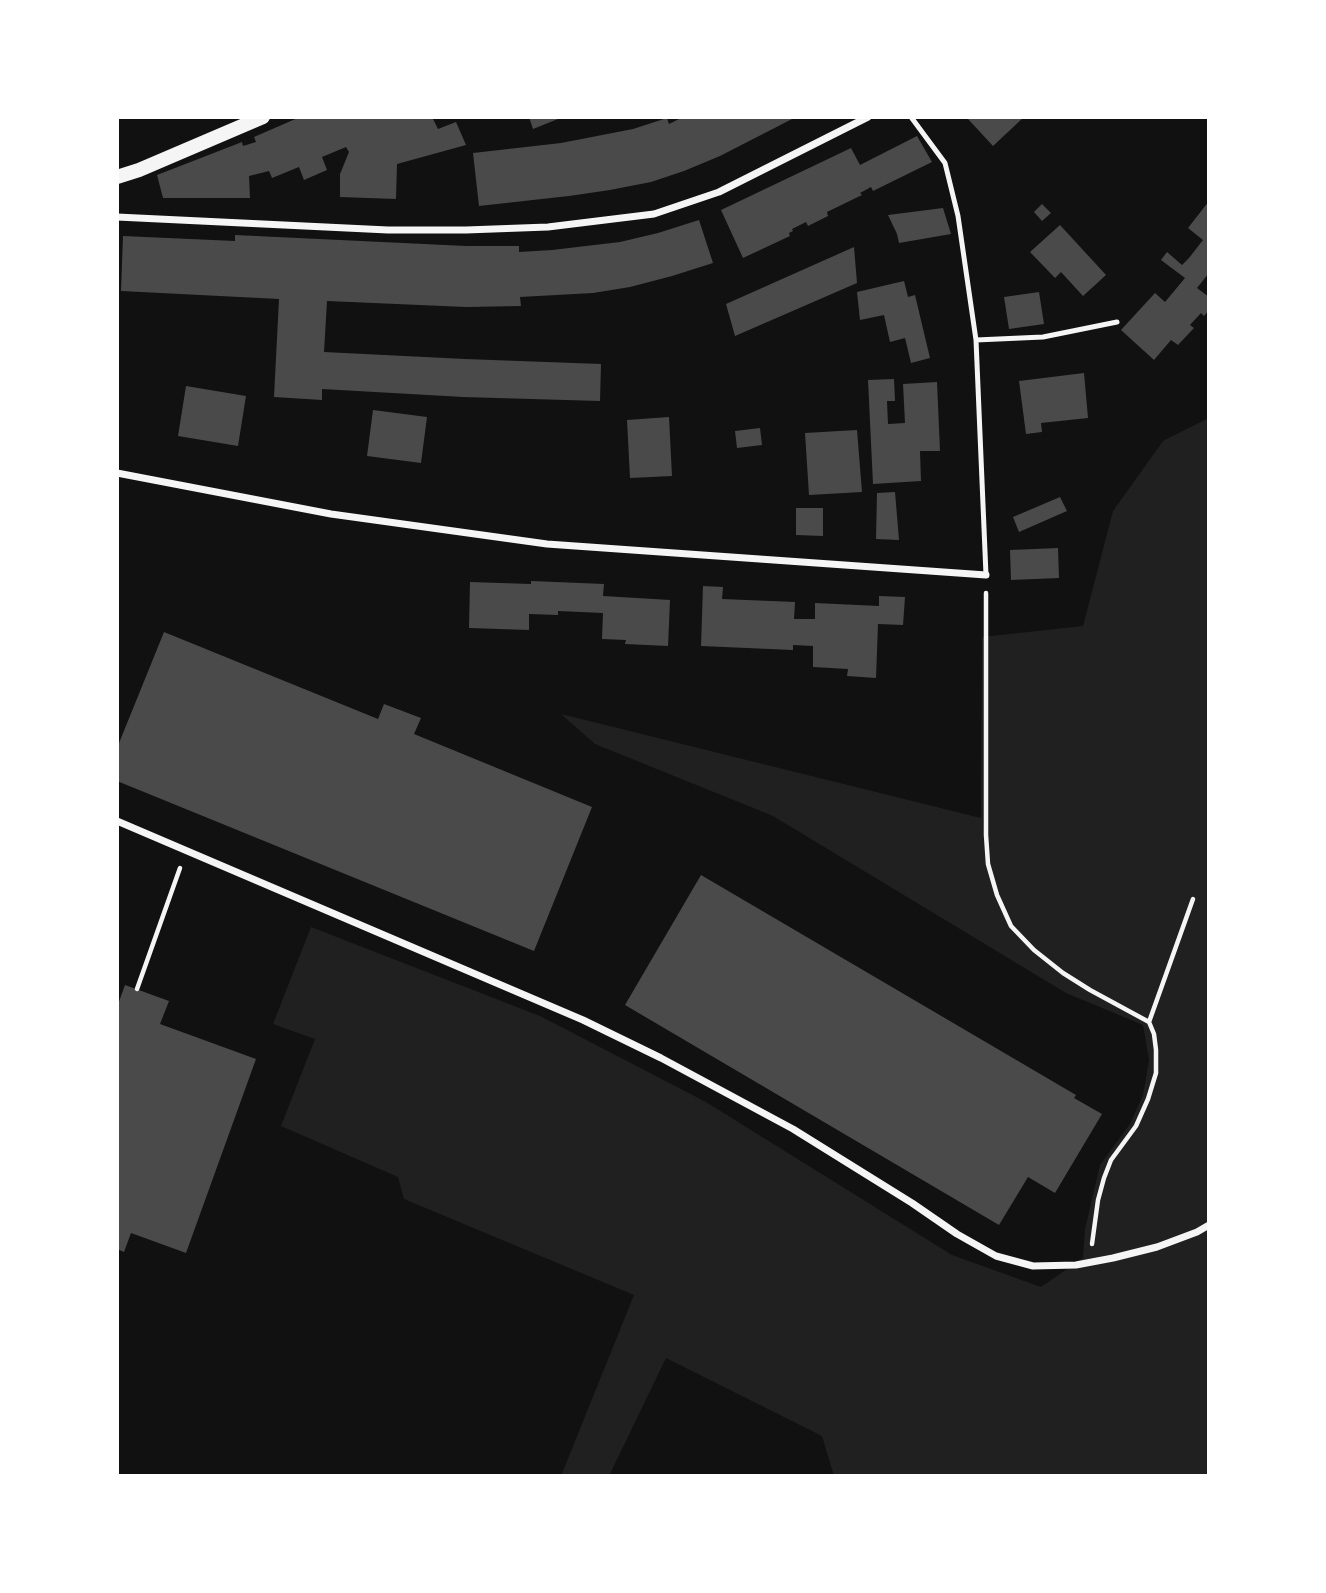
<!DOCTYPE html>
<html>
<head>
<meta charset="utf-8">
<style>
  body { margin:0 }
  #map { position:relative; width:1326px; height:1593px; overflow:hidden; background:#111; font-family:Commissioner,sans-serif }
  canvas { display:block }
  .frame { position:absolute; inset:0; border:119px solid #fff; pointer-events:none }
</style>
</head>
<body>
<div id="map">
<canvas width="1326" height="1593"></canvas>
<div class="frame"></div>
</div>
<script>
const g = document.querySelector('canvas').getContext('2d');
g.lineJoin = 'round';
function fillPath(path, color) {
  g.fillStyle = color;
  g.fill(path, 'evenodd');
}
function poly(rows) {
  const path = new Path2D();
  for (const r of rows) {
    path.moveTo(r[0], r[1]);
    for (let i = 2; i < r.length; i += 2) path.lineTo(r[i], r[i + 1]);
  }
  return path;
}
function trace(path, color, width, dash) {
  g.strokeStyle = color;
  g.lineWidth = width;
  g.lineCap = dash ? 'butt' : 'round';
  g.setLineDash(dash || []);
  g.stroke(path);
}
fillPath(poly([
  [1209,418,1209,1476,834,1476,822,1436,666,1358,609,1476,561,1476,634,1295,404,1199,398,1177,281,1126,315,1039,273,1024,311,927,540,1016,706,1102,952,1255,1041,1287,1083,1258,1085,1229,1100,1165,1130,1124,1143,1095,1149,1060,1143,1025,1066,993,773,816,595,744,561,714,981,818,982,637,1083,626,1113,511,1163,441]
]), '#202020');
fillPath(poly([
  [300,117,432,117,438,129,456,122,466,145,397,164,396,199,340,197,340,174,349,152,346,147,322,157,327,170,304,180,299,167,272,178,269,171,249,176,250,198,163,198,157,175,242,142,243,146,256,142,254,137],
  [529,117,563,117,533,129],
  [683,117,796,117,720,156,684,171,651,182,610,190,569,196,479,206,473,153,561,143,633,129,667,118,669,124],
  [970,117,1024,117,993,146,968,119],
  [917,136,932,162,873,191,871,187,860,193,862,195,827,212,828,216,808,226,806,222,792,229,793,231,789,233,790,236,743,258,721,210,851,148,860,165],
  [1209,201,1209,273,1197,288,1209,297,1209,310,1204,316,1201,313,1190,325,1194,328,1178,345,1171,340,1154,360,1121,330,1155,293,1165,302,1185,278,1161,260,1167,252,1182,265,1189,258,1203,240,1188,228],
  [1042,204,1051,213,1042,221,1034,212],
  [943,208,951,234,899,243,897,234,888,215],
  [699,220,713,263,672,276,630,287,593,293,520,297,521,306,466,307,327,301,324,352,465,359,601,364,600,401,463,397,322,389,322,400,274,397,279,299,121,291,123,236,235,241,235,235,466,246,519,246,519,252,552,250,620,242,658,233],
  [1060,225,1106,275,1083,296,1061,272,1055,278,1030,252],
  [854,247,857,283,735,336,726,304],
  [904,281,908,297,915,295,930,358,911,363,905,338,890,342,884,315,860,320,857,292],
  [1039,292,1044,324,1009,329,1004,297],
  [1084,373,1088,418,1041,423,1042,432,1026,434,1019,381],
  [894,379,895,401,887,401,888,424,905,423,903,384,937,382,940,451,920,451,921,481,873,484,868,380],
  [186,386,246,396,238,446,178,436],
  [373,410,427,417,421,463,367,456],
  [669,417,672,476,630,478,627,420],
  [760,428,762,445,737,448,735,431],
  [857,430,862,492,809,495,805,433],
  [895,492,899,540,876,539,877,493],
  [1060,497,1067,511,1019,532,1013,517],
  [796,508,823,508,823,536,796,535],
  [1058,548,1059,578,1011,580,1010,550],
  [531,581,604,584,603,596,670,600,668,646,625,644,626,640,602,639,603,613,558,611,558,615,529,614,529,630,469,628,470,582,531,584],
  [703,586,723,587,722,599,795,602,794,619,815,619,815,603,879,606,879,596,905,597,903,625,878,624,876,678,847,676,848,669,813,667,813,646,793,645,793,650,701,646],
  [164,632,378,719,384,704,421,718,414,734,592,807,534,951,117,781,117,748],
  [701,875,1076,1095,1074,1098,1102,1114,1055,1193,1028,1177,999,1225,625,1005],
  [125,985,169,1001,160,1024,256,1059,186,1253,131,1233,124,1252,117,1249,117,1007]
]), '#4a4a4a');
trace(poly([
  [986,593,986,835,988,864,997,895,1011,926,1034,950,1063,973,1090,990,1149,1022,1154,1034,1156,1050,1156,1073,1148,1099,1136,1126,1111,1160,1104,1178,1098,1200,1092,1244],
  [137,989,180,868],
  [1149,1022,1193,899]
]), '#f5f5f5', 4.5);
trace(poly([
  [911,117,945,163,958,216,976,340,986,575],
  [976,340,1043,337,1117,322]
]), '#f5f5f5', 5);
trace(poly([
  [117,217,388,230,466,230,548,227,654,214,719,192,868,117],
  [117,473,331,514,547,544,986,575],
  [117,821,583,1020,661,1058,793,1129,912,1203,957,1234,996,1256,1033,1266,1076,1265,1113,1258,1157,1247,1197,1232,1209,1225]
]), '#f5f5f5', 7);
trace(poly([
  [117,177,139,170,263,117]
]), '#f5f5f5', 14);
</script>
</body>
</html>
